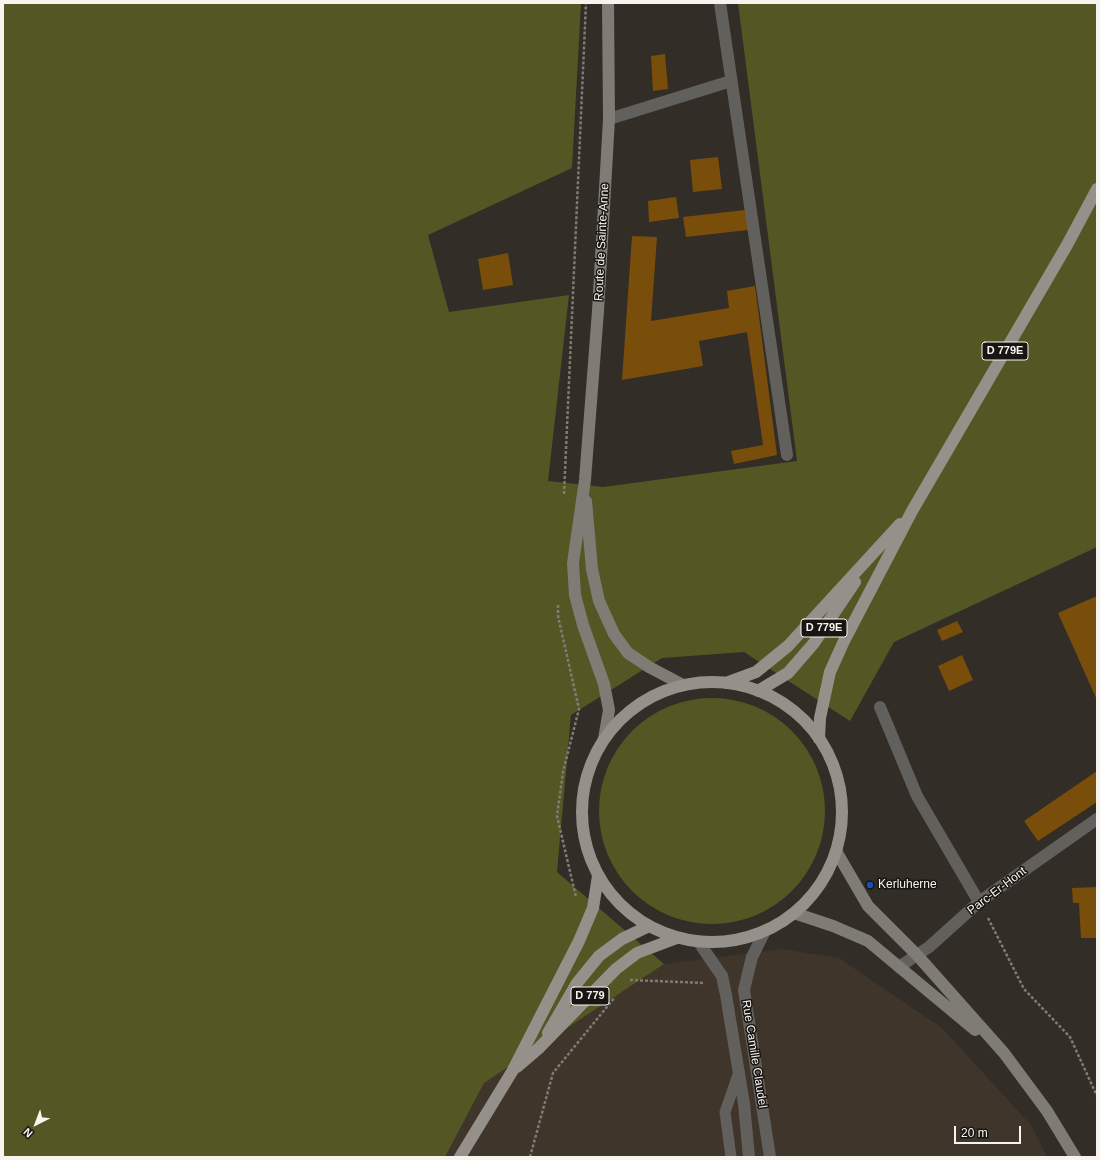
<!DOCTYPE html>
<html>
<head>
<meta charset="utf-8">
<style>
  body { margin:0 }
  #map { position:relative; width:1100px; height:1160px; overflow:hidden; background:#322d27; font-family:Arial,sans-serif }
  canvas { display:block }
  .frame { position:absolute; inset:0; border:4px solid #f7f3ef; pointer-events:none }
  .north { position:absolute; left:16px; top:1104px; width:40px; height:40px; -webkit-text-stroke:3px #181613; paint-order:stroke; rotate:222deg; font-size:11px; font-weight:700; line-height:16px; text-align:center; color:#f7f3ef }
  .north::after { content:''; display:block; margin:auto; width:14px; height:18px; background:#f7f3ef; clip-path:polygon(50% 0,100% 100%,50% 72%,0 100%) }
  .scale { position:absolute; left:954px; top:1126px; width:67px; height:18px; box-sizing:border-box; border:2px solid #f7f3ef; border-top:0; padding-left:5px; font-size:12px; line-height:14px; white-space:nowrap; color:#f7f3ef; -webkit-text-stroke:3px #181613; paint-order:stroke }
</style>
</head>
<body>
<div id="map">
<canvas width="1100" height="1160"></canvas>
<div class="frame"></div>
<div class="north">N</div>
<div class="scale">20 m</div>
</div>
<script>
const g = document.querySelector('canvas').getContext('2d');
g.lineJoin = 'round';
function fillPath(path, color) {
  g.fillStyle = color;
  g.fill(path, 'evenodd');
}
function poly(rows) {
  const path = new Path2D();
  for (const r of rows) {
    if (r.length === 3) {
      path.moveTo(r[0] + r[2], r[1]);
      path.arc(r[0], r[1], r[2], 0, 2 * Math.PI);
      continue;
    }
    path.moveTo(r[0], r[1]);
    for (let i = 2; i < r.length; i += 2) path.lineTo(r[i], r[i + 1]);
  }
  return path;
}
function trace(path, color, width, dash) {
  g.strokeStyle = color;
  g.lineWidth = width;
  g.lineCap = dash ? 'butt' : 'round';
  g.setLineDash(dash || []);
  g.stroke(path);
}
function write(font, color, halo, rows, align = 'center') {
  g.font = font + ' Arial,sans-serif';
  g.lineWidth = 3;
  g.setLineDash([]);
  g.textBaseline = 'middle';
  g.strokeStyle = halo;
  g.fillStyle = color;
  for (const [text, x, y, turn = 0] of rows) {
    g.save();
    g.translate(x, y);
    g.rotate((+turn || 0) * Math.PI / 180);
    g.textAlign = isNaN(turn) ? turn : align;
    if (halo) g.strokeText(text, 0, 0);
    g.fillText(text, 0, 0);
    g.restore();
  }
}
fillPath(poly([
  [782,949,839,958,942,1028,1031,1125,1047,1157,445,1157,484,1083,664,964]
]), '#3f352a');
fillPath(poly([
  [3,3,581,3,572,168,428,235,449,312,569,295,548,481,603,487,797,461,738,3,1097,3,1097,547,894,642,850,721,744,652,662,658,571,715,557,872,664,964,484,1083,445,1157,3,1157],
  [712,811,113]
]), '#545724');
fillPath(poly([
  [665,54,668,89,653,91,651,56],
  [718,157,722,189,693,192,690,160],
  [676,197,679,218,649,222,648,201],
  [745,210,748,230,686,237,683,217],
  [632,236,657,237,651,321,729,308,727,291,755,286,777,455,734,464,731,451,763,445,747,332,699,341,703,366,622,380],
  [508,253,513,285,483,290,478,259],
  [1097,596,1097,700,1058,613],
  [957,621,963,632,942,641,937,630],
  [962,655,973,680,949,691,938,666],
  [1097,771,1097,802,1038,841,1024,821],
  [1097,887,1097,938,1081,938,1079,903,1073,903,1072,888]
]), '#794e0a');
trace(poly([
  [564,494,586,3],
  [558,605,558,616,579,709,563,772,557,816,576,897],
  [988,918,1024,989,1070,1037,1097,1096],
  [630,980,705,983],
  [530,1157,553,1073,615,997]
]), '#7f7b76', 2.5, [3, 2]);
trace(poly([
  [731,1157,725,1112,739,1072]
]), '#62605d', 11);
trace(poly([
  [720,3,787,455],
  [609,119,731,81],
  [880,707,917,796,979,902],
  [765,931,752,957,744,990,770,1157],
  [698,941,722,976,726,995,744,1104,749,1157],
  [899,967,929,947,979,902,1097,819]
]), '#62605d', 12);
trace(poly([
  [586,501,592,569,599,601,614,634,628,653,649,667,683,685],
  [604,739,609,710,604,684,583,625,575,595,573,563,585,480,598,311,609,119,608,3],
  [836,851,868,906,917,955,1004,1053,1047,1111,1075,1157],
  [794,913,833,926,868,941,975,1030]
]), '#7f7c76', 12);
trace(poly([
  [712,812,130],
  [726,683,756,672,788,646,900,524],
  [758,691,788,673,814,643,855,582],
  [819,739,820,718,830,672,844,641,912,511,1067,245,1097,189],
  [548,1033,577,983,599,956,622,939,649,926],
  [517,1067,538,1049,616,969,637,953,677,938],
  [460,1157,513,1070,579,941,593,908,598,876]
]), '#95918a', 12);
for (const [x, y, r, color] of [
  [870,885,4,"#1a4fb4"]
]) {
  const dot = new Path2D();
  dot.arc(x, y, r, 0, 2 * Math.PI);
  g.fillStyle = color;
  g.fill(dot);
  trace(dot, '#181613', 1.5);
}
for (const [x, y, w] of [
  [1005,351,46],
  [824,628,46],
  [590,996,38]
]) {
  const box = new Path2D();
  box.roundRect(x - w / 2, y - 9, w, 18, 3);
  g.fillStyle = '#181613';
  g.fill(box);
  trace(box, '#f7f3ef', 1);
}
write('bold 11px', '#f7f3ef', null, [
  ["D 779E",1005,351],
  ["D 779E",824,628],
  ["D 779",590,996]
]);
write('12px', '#f7f3ef', '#181613', [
  ["Route de Sainte-Anne",602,242,-87],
  ["Parc-Er-Hont",997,891,-37],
  ["Rue Camille Claudel",754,1054,81]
]);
write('12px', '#f7f3ef', '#181613', [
  ["Kerluherne",878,885]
], 'left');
</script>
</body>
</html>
